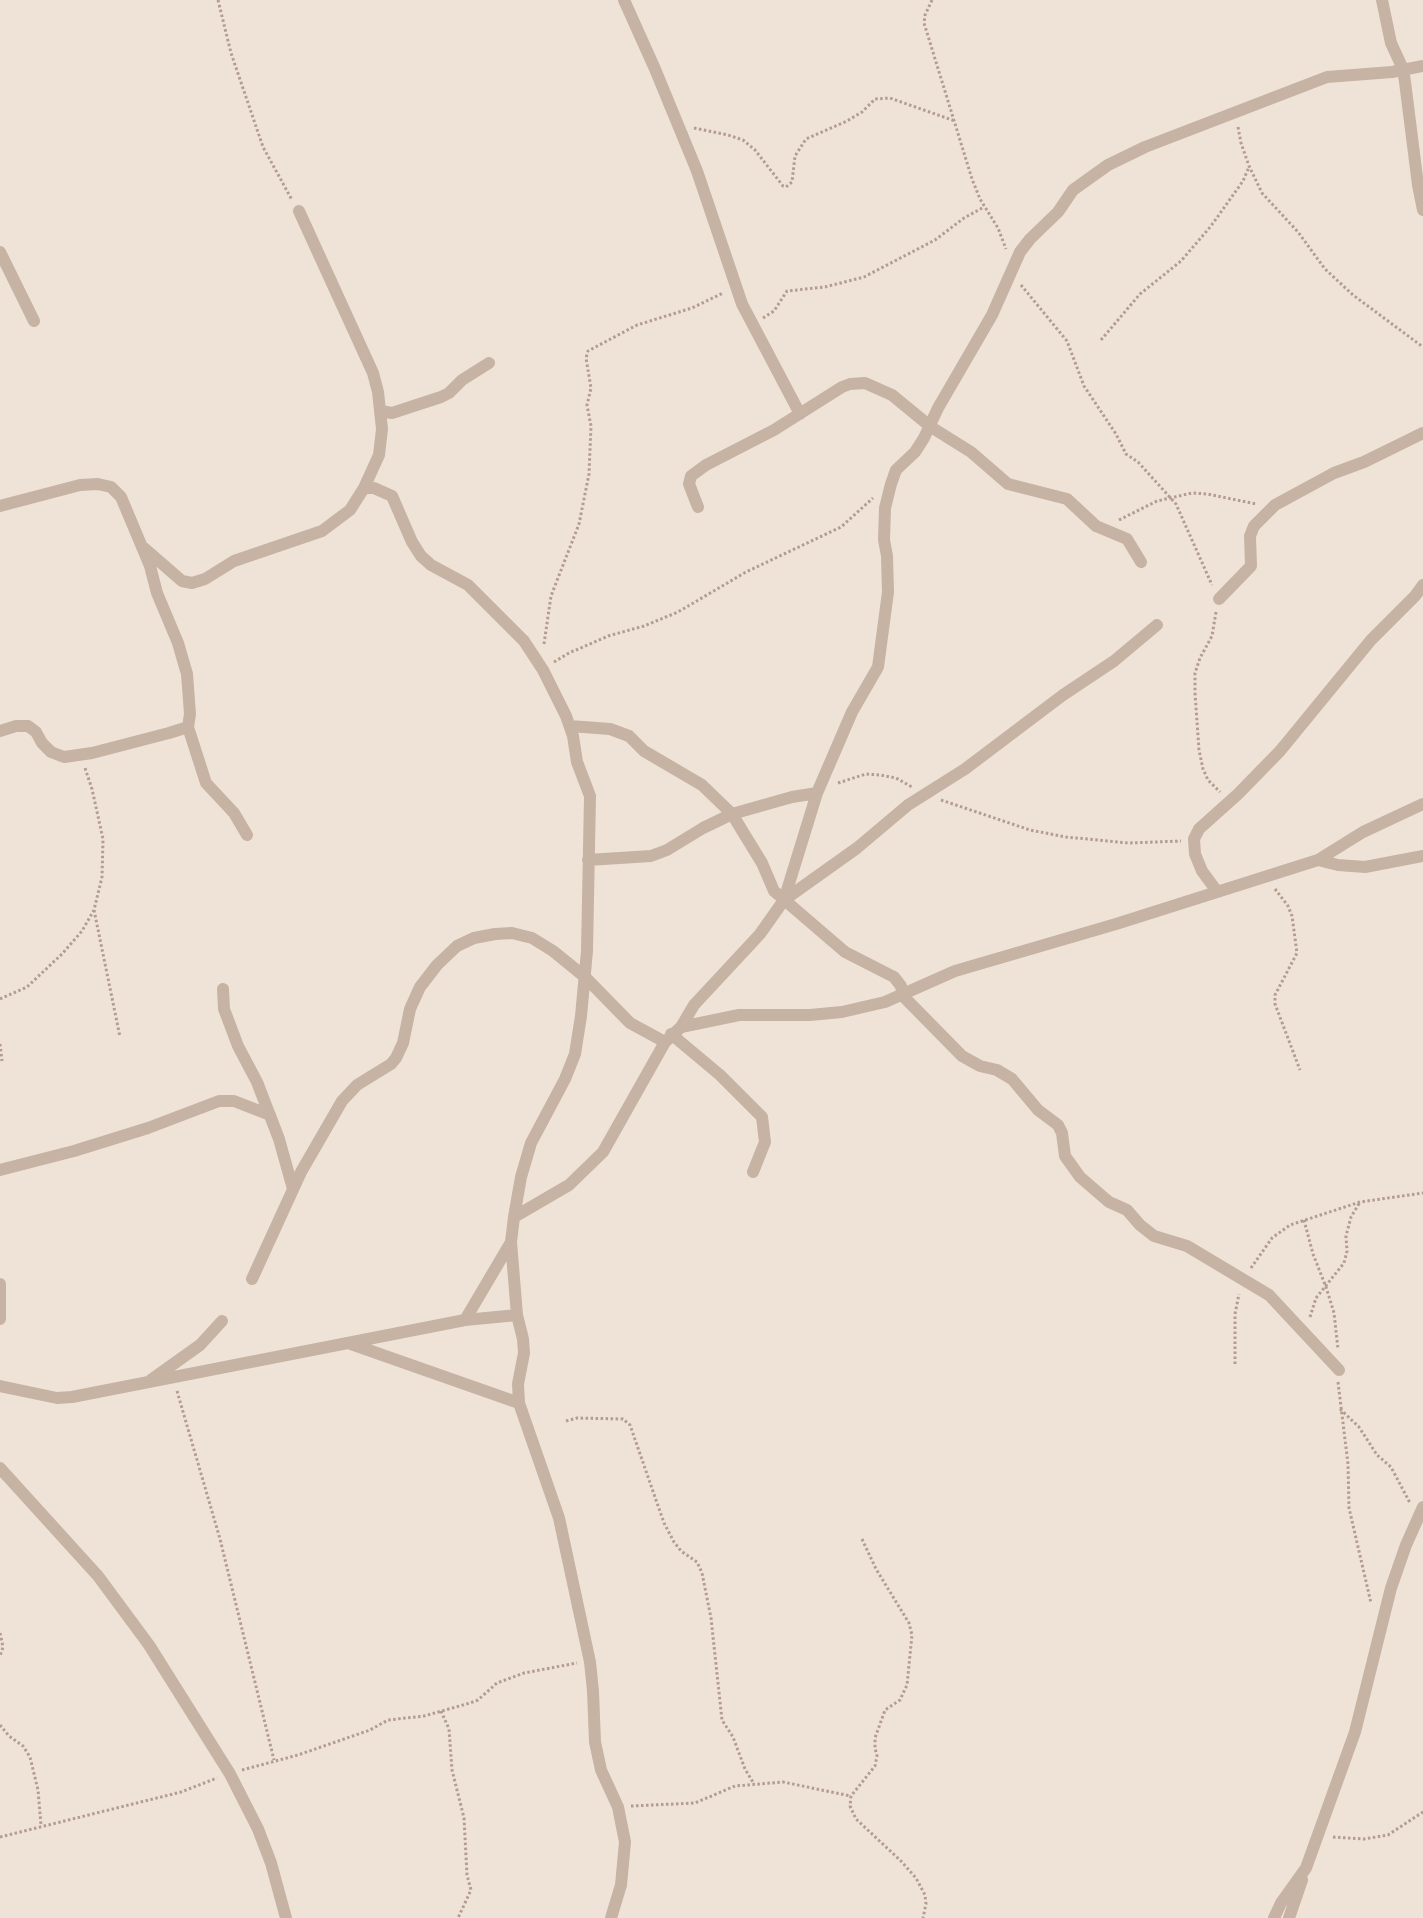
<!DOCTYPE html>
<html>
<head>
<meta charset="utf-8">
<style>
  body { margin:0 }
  canvas { display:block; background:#efe3d7 }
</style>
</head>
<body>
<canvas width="1423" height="1918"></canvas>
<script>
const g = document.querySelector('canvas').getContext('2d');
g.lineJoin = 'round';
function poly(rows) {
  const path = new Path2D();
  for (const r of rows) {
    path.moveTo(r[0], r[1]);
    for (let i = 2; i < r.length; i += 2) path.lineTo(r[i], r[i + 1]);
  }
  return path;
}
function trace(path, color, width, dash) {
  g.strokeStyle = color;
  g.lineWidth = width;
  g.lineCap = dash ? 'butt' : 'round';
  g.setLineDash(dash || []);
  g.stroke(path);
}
trace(poly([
  [218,0,231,53,263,147,292,200],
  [932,0,925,15,924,23,972,179,980,199,998,228,1006,249],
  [1238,127,1241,143,1249,166,1262,193,1298,232,1325,269,1353,295,1423,347],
  [694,128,728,135,743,140,755,150,783,186,786,187,792,182,795,156,806,139,847,121,862,112,875,99,890,98,955,121],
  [1021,285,1067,341,1084,386,1116,434,1126,454,1138,462,1176,504,1212,585],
  [763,318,774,311,787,291,825,287,864,277,935,240,964,218,984,207],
  [1101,340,1140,294,1181,261,1211,226,1243,181,1249,167],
  [1119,520,1157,501,1192,493,1207,494,1256,504],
  [1216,612,1212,636,1200,658,1195,673,1195,693,1199,750,1203,769,1208,780,1220,792],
  [544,644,551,596,579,524,589,474,591,426,587,405,591,388,586,358,588,351,637,325,692,308,723,293],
  [554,662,569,653,608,636,644,626,678,612,746,572,841,527,873,498],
  [838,783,866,774,880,775,896,778,912,787],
  [941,800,1030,830,1066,837,1129,843,1181,841],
  [1275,889,1288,906,1292,916,1297,953,1275,995,1275,1004,1300,1070],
  [94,910,120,1037],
  [0,999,27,987,62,954,82,931,94,910,102,877,103,839,92,789,85,768],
  [0,1044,2,1061],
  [1304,1220,1313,1254,1326,1287,1334,1313,1338,1349],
  [1251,1268,1272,1238,1290,1225,1360,1202,1423,1193],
  [1310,1317,1316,1298,1344,1263,1347,1251,1346,1236,1351,1217,1360,1202],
  [1235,1364,1235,1314,1239,1294],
  [1338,1382,1348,1464,1349,1508,1371,1603],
  [177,1391,220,1539,274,1760],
  [1340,1409,1359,1427,1377,1455,1391,1467,1410,1503],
  [566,1421,577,1418,623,1419,630,1425,664,1523,674,1542,681,1551,697,1562,702,1573,711,1618,722,1720,733,1737,745,1769,754,1784],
  [862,1539,876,1569,909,1623,912,1635,907,1685,900,1700,885,1710,875,1738,875,1748,877,1756,875,1766,851,1796,850,1806,856,1819,901,1861,916,1878,925,1895,926,1904,923,1918],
  [0,1633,3,1647,0,1656],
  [441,1711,449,1729,452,1770,464,1818,467,1875,471,1890,458,1918],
  [0,1725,9,1736,23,1746,30,1757,38,1790,41,1825],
  [242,1770,298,1755,370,1730,388,1720,424,1716,470,1703,478,1700,497,1683,524,1673,577,1663],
  [631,1806,695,1803,735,1786,783,1782,851,1796],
  [0,1837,181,1792,217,1778],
  [1333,1837,1364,1839,1388,1835,1423,1812]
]), '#b29d8f', 3, [2.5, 2.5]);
trace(poly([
  [624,0,655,69,697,171,742,304,800,414],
  [1382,0,1391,43,1403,69,1405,82,1418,185,1423,210],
  [0,252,34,321],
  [381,411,392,413,441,397,449,393,462,380,489,363],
  [364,488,374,488,392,496,412,542,421,556,431,565,468,585,524,641,543,670,566,716,573,736,577,762,590,796,587,951,581,1016,575,1054,565,1079,531,1143,521,1177,514,1217],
  [0,506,80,485,98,484,111,487,121,497,150,566,157,593,178,643,187,674,190,714,188,727,169,733,92,753,64,757,51,752,42,743,36,732,28,726,16,726,0,731],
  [698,507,689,484,691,476,706,465,774,430,842,387,850,384,865,383,892,395,931,427,971,452,1008,484,1067,499,1096,526,1127,539,1141,562],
  [144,548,182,581,192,583,205,579,234,561,322,531,350,510,364,488,379,455,382,429,378,392,373,373,299,211],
  [1219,599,1251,566,1250,536,1254,526,1275,505,1334,473,1364,462,1423,433],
  [570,726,610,729,629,736,644,751,702,785,732,814,762,863,774,891,845,952,894,977,901,986,903,996,962,1056,980,1066,997,1070,1012,1079,1038,1110,1058,1125,1062,1133,1065,1156,1080,1177,1109,1202,1127,1210,1140,1225,1154,1236,1187,1246,1269,1295,1339,1370],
  [188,727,206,783,234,813,247,835],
  [588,860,651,856,667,850,703,828,732,814,792,797,817,793],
  [1318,860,1338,865,1365,867,1423,856],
  [1216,890,1202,871,1195,854,1194,839,1199,829,1238,794,1280,751,1371,640,1415,596,1423,585],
  [784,900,857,848,908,805,965,769,1063,695,1114,661,1157,625],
  [223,989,224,1009,238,1046,257,1082,279,1139,293,1189],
  [681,1027,694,1005,760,934,784,900,817,793,852,712,878,667,888,592,887,556,884,540,885,508,891,484,896,470,915,452,924,438,938,408,992,315,1020,252,1030,239,1058,212,1073,190,1108,165,1145,147,1327,77,1392,72,1423,66],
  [671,1034,720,1075,762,1117,765,1142,753,1172],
  [0,1170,74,1151,148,1128,219,1101,234,1101,270,1115],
  [511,1242,517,1315,523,1339,524,1353,518,1384,519,1403,559,1518,590,1662,593,1691,595,1742,601,1770,618,1807,625,1842,621,1885,611,1918],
  [252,1279,301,1172,342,1101,357,1085,391,1064,396,1058,403,1043,410,1009,420,987,437,965,457,946,474,938,495,934,512,933,532,938,553,951,585,977,630,1023,665,1042],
  [0,1284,0,1319],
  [465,1320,517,1315],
  [351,1344,519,1403],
  [151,1380,200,1345,222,1321],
  [0,1386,57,1398,72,1397,465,1320,511,1242,514,1217,569,1185,603,1152,665,1042,681,1027,739,1015,810,1015,842,1012,885,1002,955,971,1116,924,1318,860,1363,832,1423,804],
  [0,1468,98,1576,149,1645,230,1774,258,1829,271,1863,286,1918],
  [1274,1918,1281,1903,1306,1868,1355,1732,1391,1588,1406,1545,1423,1507],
  [1289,1918,1302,1880]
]), '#c6b3a4', 12);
</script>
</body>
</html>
